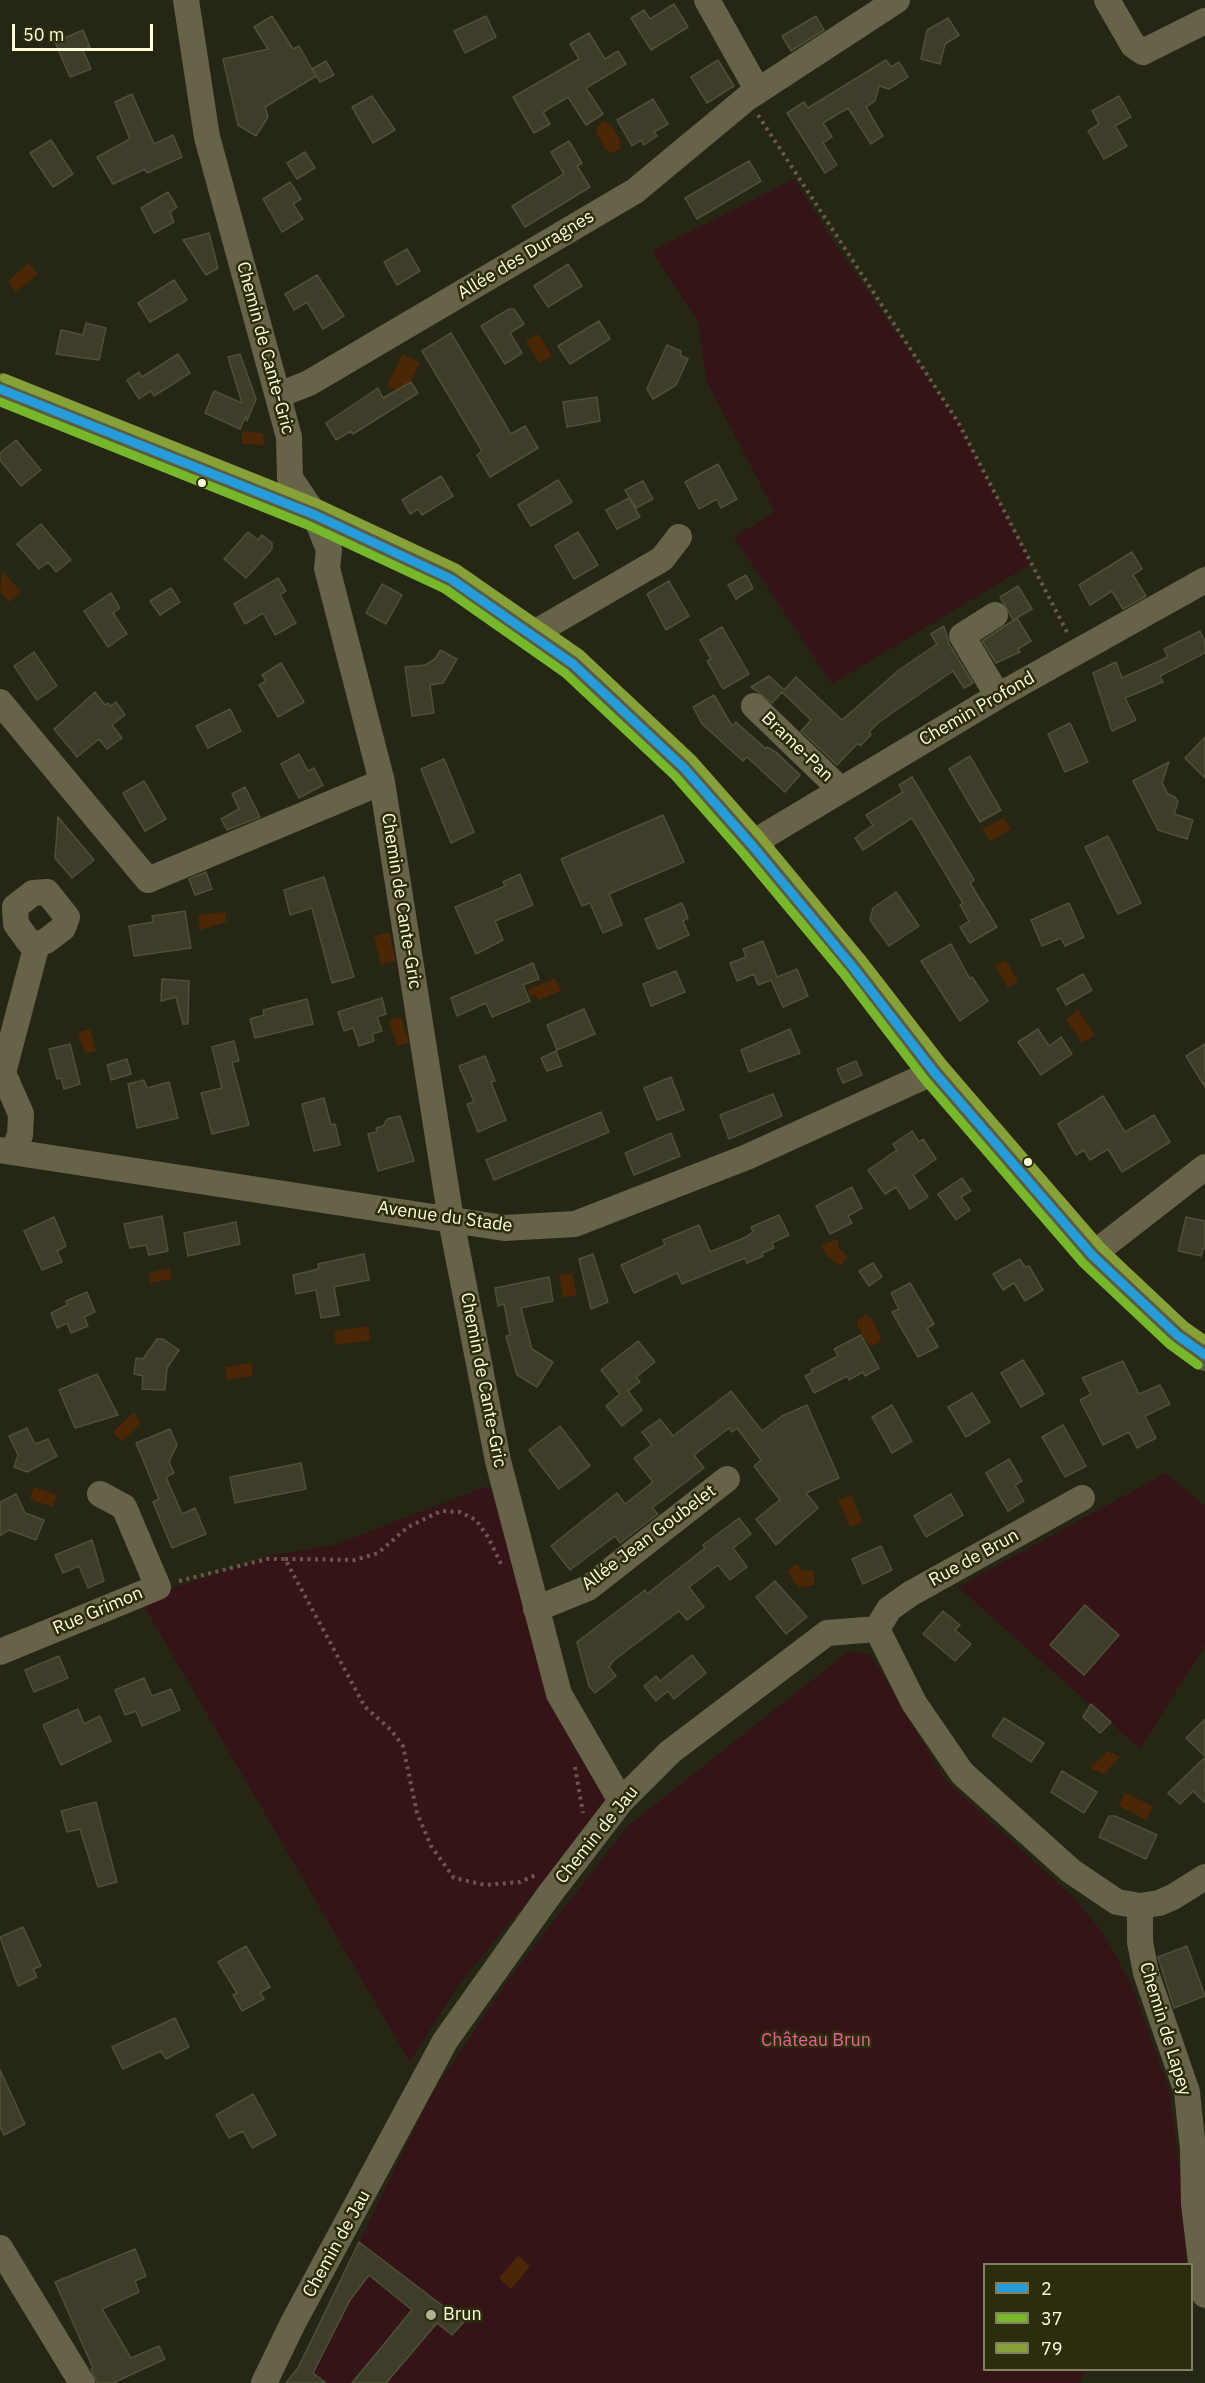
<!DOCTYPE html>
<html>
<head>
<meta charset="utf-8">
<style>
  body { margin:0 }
  #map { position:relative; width:1205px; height:2383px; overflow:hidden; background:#262615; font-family:"IBM Plex Sans",sans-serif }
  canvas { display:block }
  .legend { position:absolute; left:983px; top:2263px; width:210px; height:108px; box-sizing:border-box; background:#2d2d0e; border:2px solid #818060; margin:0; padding:8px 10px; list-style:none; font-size:18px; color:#fffdda }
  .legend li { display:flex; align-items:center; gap:12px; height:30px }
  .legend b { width:30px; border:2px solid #818060 }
  .scale { position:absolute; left:12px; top:24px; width:141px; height:27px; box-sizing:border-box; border:3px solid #fffdda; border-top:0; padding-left:8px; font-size:18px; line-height:21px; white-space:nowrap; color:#fffdda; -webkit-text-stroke:4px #2d2d0e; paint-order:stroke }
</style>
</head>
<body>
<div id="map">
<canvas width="1205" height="2383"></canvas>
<ul class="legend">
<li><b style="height:8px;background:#269ddb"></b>2</li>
<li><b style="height:8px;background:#76b82a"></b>37</li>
<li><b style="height:8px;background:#85a137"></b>79</li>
</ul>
<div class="scale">50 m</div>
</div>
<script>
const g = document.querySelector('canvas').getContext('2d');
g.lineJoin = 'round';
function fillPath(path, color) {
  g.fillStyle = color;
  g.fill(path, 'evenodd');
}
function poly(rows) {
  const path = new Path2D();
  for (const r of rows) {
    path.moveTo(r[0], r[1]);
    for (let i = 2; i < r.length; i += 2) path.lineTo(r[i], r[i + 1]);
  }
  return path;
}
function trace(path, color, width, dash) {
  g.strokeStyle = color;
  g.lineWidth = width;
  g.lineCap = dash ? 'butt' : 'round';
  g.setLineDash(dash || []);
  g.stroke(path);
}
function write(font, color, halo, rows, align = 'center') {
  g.font = font + ' "IBM Plex Sans",sans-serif';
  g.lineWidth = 5;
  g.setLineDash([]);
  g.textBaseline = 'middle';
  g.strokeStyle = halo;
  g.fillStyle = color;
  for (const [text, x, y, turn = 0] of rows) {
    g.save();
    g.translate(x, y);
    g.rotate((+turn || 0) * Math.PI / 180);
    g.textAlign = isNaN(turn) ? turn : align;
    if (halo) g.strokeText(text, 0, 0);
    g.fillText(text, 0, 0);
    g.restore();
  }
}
fillPath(poly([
  [794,179,834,243,958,422,1031,564,832,684,734,537,775,512,706,380,698,321,652,251],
  [1166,1473,1205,1506,1205,1645,1140,1749,958,1587],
  [485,1487,496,1493,612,1799,459,1984,410,2062,140,1599,274,1555,335,1545],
  [849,1651,871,1655,945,1780,1074,1898,1103,1933,1131,1984,1169,2089,1184,2204,1186,2264,984,2264,984,2370,1085,2370,1080,2383,286,2383,298,2368,430,2097,508,1980,628,1826]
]), '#351418');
fillPath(poly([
  [604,121,612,126,620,140,620,149,613,153,605,149,597,134,597,126],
  [29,263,38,274,16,292,8,281],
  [538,334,552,356,539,363,526,341],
  [402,354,420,362,405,395,387,386],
  [242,431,263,433,265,445,242,444],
  [2,571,21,592,9,602,0,592],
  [1004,818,1011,830,990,841,982,829],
  [225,912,227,922,200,930,198,915],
  [389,932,396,961,381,965,374,936],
  [1006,960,1018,982,1008,988,995,966],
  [555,978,561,991,538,1000,536,995,531,997,528,990],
  [1078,1010,1095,1035,1082,1043,1066,1019],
  [401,1017,409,1043,397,1046,389,1020],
  [90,1029,96,1051,85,1053,78,1035,80,1032],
  [838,1239,838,1248,848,1256,841,1266,827,1256,821,1246],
  [169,1268,172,1279,150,1283,149,1273],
  [572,1273,577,1295,563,1298,559,1275],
  [866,1315,871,1318,881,1337,880,1342,872,1346,868,1344,857,1325,858,1320],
  [368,1326,371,1340,336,1345,334,1331],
  [251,1363,253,1376,227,1380,225,1367],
  [134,1412,140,1424,122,1441,113,1432],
  [34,1487,57,1495,53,1507,30,1499],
  [851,1495,863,1522,850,1527,838,1500],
  [796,1564,802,1570,813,1571,815,1585,799,1588,787,1572],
  [1108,1751,1120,1757,1104,1774,1090,1768],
  [1125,1793,1153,1806,1147,1820,1119,1806],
  [518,2256,530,2266,511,2289,499,2278]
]), '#4b2706');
const building = poly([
  [674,4,688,27,651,50,631,18,644,10,650,19,674,4],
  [272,16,293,49,299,46,316,76,265,107,268,117,256,136,238,125,223,59,268,49,254,27,272,16],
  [486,16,496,37,465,53,454,31,486,16],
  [816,16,824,30,791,51,782,36,816,16],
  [948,18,959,35,945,44,940,64,921,59,927,30,948,18],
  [83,30,90,47,83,50,91,69,70,77,55,42,83,30],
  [589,33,605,59,618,51,626,64,586,88,603,114,586,125,568,97,543,112,550,124,534,133,513,97,579,59,570,44,589,33],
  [718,60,734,86,707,103,691,77,718,60],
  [886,60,891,67,899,62,908,77,889,89,879,86,875,101,866,107,883,136,871,144,848,108,823,123,832,137,823,143,837,165,825,173,787,113,804,102,808,108,886,60],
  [326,61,334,75,320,82,312,69,326,61],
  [132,94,154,144,173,135,182,157,147,173,145,169,113,184,97,157,130,139,115,102,132,94],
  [372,96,395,130,373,143,352,107,372,96],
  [1119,96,1131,117,1115,126,1127,146,1104,159,1088,131,1099,124,1092,111,1119,96],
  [653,99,668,124,654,132,657,136,644,145,641,140,632,146,617,120,653,99],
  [51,140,73,174,53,187,30,153,51,140],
  [569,141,582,163,577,166,590,187,525,227,512,206,564,174,551,152,569,141],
  [305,152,315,168,297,179,287,163,305,152],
  [749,161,761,181,697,219,685,198,749,161],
  [290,182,301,199,293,204,303,219,282,232,263,199,290,182],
  [168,192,177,207,170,212,174,222,154,233,141,208,168,192],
  [209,233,218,268,206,275,183,240,209,233],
  [407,249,420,271,397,285,384,262,407,249],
  [568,264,582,286,548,307,534,286,568,264],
  [317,275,344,316,323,329,307,302,294,310,285,294,317,275],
  [174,280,187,300,150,322,138,303,174,280],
  [509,309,514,309,524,324,510,333,522,353,505,364,481,326,509,309],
  [599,321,610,339,570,364,558,346,599,321],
  [86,323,106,328,99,360,56,354,61,330,83,335,86,323],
  [451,333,511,434,525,426,538,448,490,477,477,455,482,451,422,351,451,333],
  [667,345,681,351,680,355,688,359,676,385,653,399,647,389,667,345],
  [178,354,190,373,154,396,151,391,139,399,127,380,139,372,142,377,178,354],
  [240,354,256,399,247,421,246,416,240,429,205,413,214,391,242,403,228,357,240,354],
  [411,382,418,393,353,434,351,431,336,440,326,423,378,388,383,398,411,382],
  [597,397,600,421,567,427,563,402,597,397],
  [16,440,41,470,21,486,0,460,0,453,16,440],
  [718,464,737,499,721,508,717,499,699,509,685,482,718,464],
  [441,476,453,496,422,515,418,509,410,514,402,500,441,476],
  [558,480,572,502,531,526,518,505,558,480],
  [643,481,653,499,636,508,625,490,643,481],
  [629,498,640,517,617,529,606,510,629,498],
  [41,524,71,560,56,572,48,562,39,569,17,544,41,524],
  [248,532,258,540,262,535,272,543,272,549,246,578,224,559,248,532],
  [578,532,598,565,574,579,555,546,578,532],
  [1132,552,1142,569,1133,575,1146,596,1123,609,1112,591,1090,605,1079,585,1132,552],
  [746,575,753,588,736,599,728,585,746,575],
  [278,578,286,591,280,595,296,623,275,635,263,613,245,624,234,604,278,578],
  [669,581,689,616,666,630,647,594,669,581],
  [382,584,402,595,386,624,366,613,382,584],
  [1018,586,1032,609,1013,620,1000,597,1018,586],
  [171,588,180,602,160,615,150,601,171,588],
  [111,593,120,608,113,613,127,634,108,647,84,611,111,593],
  [1017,618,1031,641,1018,649,1020,652,996,663,982,641,1017,618],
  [944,626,949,644,973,683,964,688,953,671,879,722,869,732,871,735,860,746,858,743,837,765,801,731,811,720,782,692,772,703,751,687,769,676,784,690,796,677,842,720,899,670,937,644,931,634,944,626],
  [722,627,749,674,723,689,707,661,711,659,700,640,722,627],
  [1200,631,1205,642,1205,653,1160,676,1163,682,1125,698,1136,720,1112,731,1093,673,1116,662,1122,678,1168,657,1164,649,1200,631],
  [440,650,457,659,443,683,430,685,434,713,412,716,405,667,425,665,435,659,440,650],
  [34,652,57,686,37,700,14,666,34,652],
  [281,663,304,702,278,717,259,685,266,681,262,675,281,663],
  [95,692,105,705,108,703,111,706,116,702,125,715,112,725,122,738,107,749,99,739,77,757,54,729,95,692],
  [714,695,732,726,736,722,766,749,767,747,777,753,800,775,785,792,747,757,743,761,702,724,693,707,714,695],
  [230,709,241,731,208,748,196,726,230,709],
  [1070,723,1088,762,1065,772,1048,734,1070,723],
  [1205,737,1205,778,1185,758,1205,737],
  [299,754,308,771,314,768,323,785,299,798,281,764,299,754],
  [970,756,1001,810,980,822,949,769,970,756],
  [444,759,474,832,451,843,421,769,444,759],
  [1169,762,1162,783,1168,794,1175,797,1178,802,1174,814,1193,820,1187,839,1158,830,1133,781,1169,762],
  [912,777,974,880,970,883,997,927,970,943,960,927,969,921,960,905,963,903,912,818,863,850,855,838,873,825,866,815,903,792,899,785,912,777],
  [144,781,166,819,145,831,123,793,144,781],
  [245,787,260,817,227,830,221,819,239,809,232,794,245,787],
  [663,815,684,862,609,894,622,925,603,933,590,903,582,906,561,859,663,815],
  [58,817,94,860,72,878,55,858,58,817],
  [1108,836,1141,903,1118,914,1085,847,1108,836],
  [206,872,212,889,195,895,189,879,206,872],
  [520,874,533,905,495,921,503,940,476,954,455,907,505,886,503,882,520,874],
  [324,877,354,977,332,983,312,908,290,915,284,890,324,877],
  [896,892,919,926,889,946,870,920,873,908,896,892],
  [682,903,688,918,683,921,689,935,658,949,645,919,682,903],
  [1069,903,1084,937,1065,946,1061,938,1042,946,1031,920,1069,903],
  [185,911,191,948,134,956,129,926,153,922,152,916,185,911],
  [763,941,777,977,797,969,808,996,783,1007,771,980,758,985,754,974,737,981,730,963,746,957,743,949,763,941],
  [951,944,970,979,972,977,988,1001,960,1021,921,961,951,944],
  [533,963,539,979,523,985,530,1001,492,1017,486,1003,457,1016,451,998,533,963],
  [676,971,685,992,651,1006,643,984,676,971],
  [1083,974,1092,990,1066,1005,1057,989,1083,974],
  [162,979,189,981,188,1024,183,1024,176,997,161,1001,162,979],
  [382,998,386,1014,377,1017,382,1031,372,1034,374,1041,359,1046,353,1028,344,1031,338,1012,382,998],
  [307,999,313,1024,255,1038,250,1019,264,1015,263,1010,307,999],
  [584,1009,595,1034,557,1050,547,1025,584,1009],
  [790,1029,800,1053,749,1072,741,1050,790,1029],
  [1038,1029,1049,1046,1061,1037,1072,1054,1041,1075,1018,1042,1038,1029],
  [234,1041,239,1061,232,1062,249,1125,212,1134,201,1093,222,1088,212,1047,234,1041],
  [70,1044,80,1084,64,1089,61,1078,57,1079,49,1049,70,1044],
  [1205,1044,1205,1087,1186,1056,1205,1044],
  [556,1051,562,1066,547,1071,541,1058,556,1051],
  [485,1056,495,1081,491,1082,506,1120,478,1132,467,1104,474,1102,459,1066,485,1056],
  [127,1059,131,1074,111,1080,107,1065,127,1059],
  [856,1061,862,1075,843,1083,837,1069,856,1061],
  [671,1077,684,1110,657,1120,644,1088,671,1077],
  [144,1080,147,1088,169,1082,178,1118,137,1128,128,1084,144,1080],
  [773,1094,782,1116,729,1139,720,1115,773,1094],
  [1103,1096,1125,1132,1154,1115,1170,1142,1122,1172,1108,1149,1090,1160,1084,1150,1076,1155,1058,1124,1103,1096],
  [324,1098,331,1125,335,1124,340,1145,314,1151,302,1104,324,1098],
  [601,1112,609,1132,494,1180,486,1160,601,1112],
  [400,1116,414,1161,378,1171,368,1134,377,1132,376,1128,383,1126,387,1119,400,1116],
  [912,1131,919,1142,923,1139,936,1159,913,1175,928,1197,910,1209,896,1187,885,1194,868,1170,897,1150,893,1144,912,1131],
  [671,1133,680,1156,634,1175,625,1153,671,1133],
  [962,1178,971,1191,961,1197,970,1210,956,1220,938,1194,962,1178],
  [852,1187,862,1208,848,1216,852,1223,830,1234,816,1206,852,1187],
  [779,1215,789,1235,772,1243,774,1248,762,1253,763,1256,747,1263,745,1258,682,1284,677,1273,634,1293,621,1265,665,1245,663,1240,699,1225,710,1252,744,1238,753,1232,751,1227,779,1215],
  [162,1216,168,1251,149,1255,146,1245,130,1248,124,1224,162,1216],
  [54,1217,66,1246,57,1251,62,1262,42,1270,24,1231,54,1217],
  [1186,1217,1205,1221,1205,1249,1203,1248,1201,1256,1178,1251,1186,1217],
  [236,1222,240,1244,188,1256,184,1233,236,1222],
  [364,1254,369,1280,334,1287,339,1315,321,1318,316,1290,296,1294,293,1275,319,1269,318,1264,364,1254],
  [593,1254,608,1302,591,1309,579,1259,593,1254],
  [1020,1259,1025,1267,1029,1266,1043,1290,1025,1301,1014,1283,1003,1290,993,1274,1020,1259],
  [873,1263,882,1277,869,1286,859,1271,873,1263],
  [549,1277,553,1301,521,1308,532,1349,553,1362,537,1387,517,1375,506,1336,510,1335,504,1304,498,1306,495,1288,549,1277],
  [910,1283,934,1324,927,1328,938,1347,918,1357,892,1312,899,1309,891,1293,910,1283],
  [87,1292,95,1312,84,1317,88,1326,71,1333,67,1323,57,1328,51,1313,67,1305,66,1301,87,1292],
  [861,1335,879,1368,865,1376,863,1372,849,1380,847,1376,814,1393,805,1376,813,1372,811,1370,838,1356,834,1349,861,1335],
  [157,1339,163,1339,179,1350,167,1368,165,1390,142,1389,143,1376,134,1374,136,1358,143,1359,157,1339],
  [638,1341,655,1362,636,1377,640,1382,628,1391,642,1410,622,1426,606,1406,620,1394,601,1370,638,1341],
  [1023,1360,1044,1394,1021,1407,1001,1373,1023,1360],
  [1123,1361,1139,1394,1160,1385,1170,1404,1145,1416,1156,1438,1137,1448,1129,1432,1103,1445,1080,1400,1091,1394,1082,1378,1123,1361],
  [97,1374,118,1415,75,1428,59,1390,97,1374],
  [731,1391,762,1431,782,1416,807,1405,839,1478,806,1493,818,1508,776,1545,756,1519,780,1500,754,1466,761,1460,737,1428,732,1432,729,1428,694,1455,704,1468,652,1508,658,1514,620,1543,615,1536,570,1570,551,1546,617,1493,625,1504,653,1482,634,1458,652,1445,642,1432,660,1419,673,1436,731,1391],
  [972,1393,990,1422,966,1437,948,1407,972,1393],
  [892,1405,912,1441,892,1453,872,1417,892,1405],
  [1063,1425,1086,1466,1065,1477,1042,1437,1063,1425],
  [560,1426,590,1466,559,1489,529,1450,560,1426],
  [27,1428,35,1444,48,1439,57,1456,27,1472,14,1467,18,1455,9,1436,27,1428],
  [170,1429,177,1445,169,1462,174,1473,166,1477,182,1514,195,1508,206,1534,172,1548,153,1502,159,1499,136,1443,170,1429],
  [1009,1459,1022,1481,1015,1485,1024,1501,1008,1511,986,1473,1009,1459],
  [301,1463,306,1489,235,1503,230,1477,301,1463],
  [16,1494,25,1513,44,1520,36,1540,9,1530,0,1536,0,1502,16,1494],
  [951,1494,963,1515,926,1537,914,1516,951,1494],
  [739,1518,751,1534,733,1548,747,1567,730,1580,718,1565,689,1587,704,1607,687,1620,679,1611,613,1661,609,1667,616,1676,595,1693,589,1686,577,1642,645,1590,647,1594,705,1548,703,1545,739,1518],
  [92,1540,104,1581,88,1588,79,1566,63,1573,55,1555,92,1540],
  [881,1546,892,1570,863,1584,852,1559,881,1546],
  [775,1581,807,1617,786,1634,756,1597,775,1581],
  [1085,1605,1119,1635,1084,1675,1050,1645,1085,1605],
  [943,1611,960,1625,955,1630,971,1644,955,1661,923,1634,943,1611],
  [692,1655,706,1673,674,1699,668,1691,656,1701,644,1686,656,1676,660,1681,692,1655],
  [59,1656,68,1678,34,1692,25,1670,59,1656],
  [144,1678,152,1696,171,1689,180,1710,142,1726,136,1711,125,1715,115,1690,144,1678],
  [1091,1704,1111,1722,1100,1733,1083,1717,1091,1704],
  [78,1709,84,1724,100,1716,111,1741,61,1765,43,1725,78,1709],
  [1004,1718,1044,1743,1031,1762,992,1736,1004,1718],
  [1205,1719,1205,1756,1186,1738,1205,1719],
  [1205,1757,1205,1803,1193,1791,1180,1804,1168,1793,1205,1757],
  [1062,1771,1097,1792,1084,1813,1051,1792,1062,1771],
  [96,1802,117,1882,98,1887,80,1829,67,1832,61,1811,96,1802],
  [1109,1816,1115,1816,1157,1835,1146,1859,1099,1837,1109,1816],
  [23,1927,41,1966,33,1969,37,1977,18,1986,0,1937,23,1927],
  [246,1946,270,1987,260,1993,264,1999,242,2011,233,1995,237,1993,218,1962,246,1946],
  [1187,1946,1205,1996,1174,2008,1158,1957,1187,1946],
  [175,2018,189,2047,166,2059,161,2051,123,2069,112,2047,175,2018],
  [0,2070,25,2124,4,2135,0,2127,0,2070],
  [253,2094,276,2135,252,2148,243,2131,229,2138,216,2115,253,2094],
  [359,2242,464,2322,452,2335,437,2323,386,2383,352,2383,412,2310,369,2275,350,2300,313,2373,326,2383,286,2383,298,2368,359,2242],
  [135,2249,146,2276,135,2281,139,2292,102,2309,131,2358,159,2346,165,2359,113,2383,97,2383,91,2369,93,2368,55,2282,135,2249]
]);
fillPath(building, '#3d3d2a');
trace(building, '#4f5038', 1.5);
trace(poly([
  [758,115,958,422,1068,634],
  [285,1559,355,1560,378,1553,408,1527,441,1511,460,1512,476,1520,488,1537,501,1564],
  [179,1581,267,1559,285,1559,365,1707,391,1730,403,1746,417,1813,431,1846,454,1878,485,1885,520,1882,538,1874],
  [575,1767,583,1813]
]), '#6b584b', 4, [3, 4.5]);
trace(poly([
  [186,0,207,137,289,437,290,478,315,515,329,550,327,568,382,782,451,1220,498,1461,559,1694,621,1801],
  [707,0,758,91],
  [1107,0,1133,45,1143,52,1205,21],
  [279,395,309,383,635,191,747,98,897,0],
  [995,615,962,636,998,696],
  [531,635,662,559,679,537],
  [0,702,148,880,382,782],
  [754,706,840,789],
  [751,844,998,696,1205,580],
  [47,892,67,917,63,928,46,941,37,944,29,942,16,924,15,907,33,893,47,892],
  [0,1150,504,1228,575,1224,747,1157,934,1072],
  [13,1152,20,1135,21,1114,3,1073,37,944],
  [1092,1255,1205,1167],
  [536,1609,588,1588,727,1479],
  [877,1629,889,1609,910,1594,1082,1498],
  [0,1652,158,1587,124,1507,100,1494],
  [1205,1877,1173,1897,1159,1903,1140,1906,1140,1942,1146,1973,1187,2092,1193,2149,1194,2204,1205,2295],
  [0,2248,82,2383],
  [264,2383,293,2323,445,2041,549,1895,621,1801,670,1752,827,1633,877,1629,914,1703,962,1773,1071,1871,1117,1902,1140,1906]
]), '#676349', 26);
trace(poly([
  [0,389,315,515,451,579,573,664,684,768,751,844,852,966,934,1072,1092,1255,1177,1335,1205,1355]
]), '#5a5d41', 32);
trace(poly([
  [0,389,315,515,451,579,573,664,684,768,751,844,852,966,934,1072,1092,1255,1177,1335,1205,1355]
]), '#269ddb', 9);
trace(poly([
  [0,402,310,526,445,589,565,673,675,776,742,852,843,973,925,1080,1083,1263,1169,1344,1198,1365]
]), '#76b82a', 9);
trace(poly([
  [4,378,319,504,456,568,580,654,692,759,760,836,861,958,943,1064,1101,1247,1185,1326,1205,1340]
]), '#85a137', 9);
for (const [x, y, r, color] of [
  [202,483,5,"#fffdda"],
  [1028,1162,5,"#fffdda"],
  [431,2315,6,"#b3b295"]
]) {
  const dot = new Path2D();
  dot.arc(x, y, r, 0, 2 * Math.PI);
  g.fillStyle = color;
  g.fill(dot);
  trace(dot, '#2d2d0e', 2);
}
write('18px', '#fffdda', '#2d2d0e', [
  ["Allée des Duragnes",526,255,-31],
  ["Chemin de Cante-Gric",265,348,75],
  ["Chemin Profond",977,709,-30],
  ["Brame-Pan",797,747,44],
  ["Chemin de Cante-Gric",401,901,81],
  ["Avenue du Stade",445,1217,8],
  ["Chemin de Cante-Gric",483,1380,79],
  ["Allée Jean Goubelet",649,1538,-37],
  ["Rue de Brun",974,1558,-29],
  ["Rue Grimon",98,1611,-23],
  ["Chemin de Jau",597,1835,-51],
  ["Chemin de Lapey",1165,2029,73],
  ["Chemin de Jau",337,2244,-61]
]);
write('18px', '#ee609c', '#2d2d0e', [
  ["Château Brun",816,2041]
]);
write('18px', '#fffdda', '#2d2d0e', [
  ["Brun",443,2315]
], 'left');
</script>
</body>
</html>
